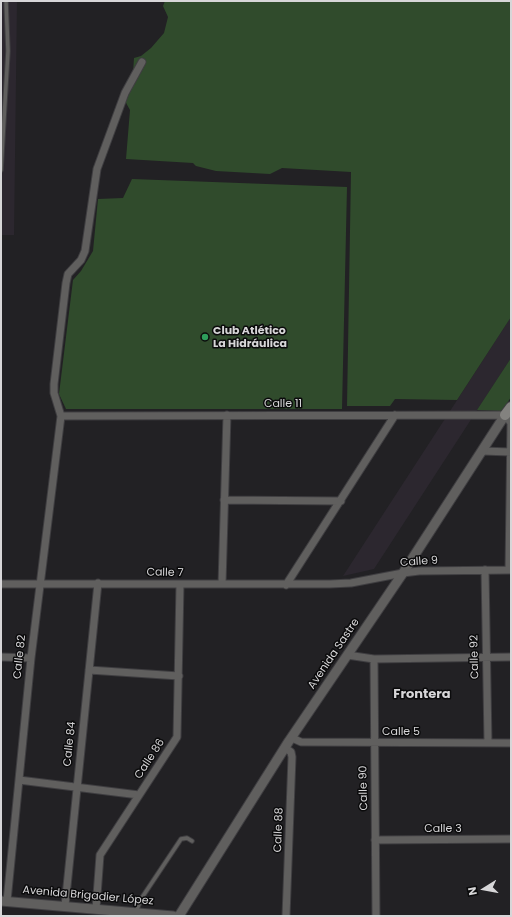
<!DOCTYPE html>
<html>
<head>
<meta charset="utf-8">
<style>
  body { margin:0 }
  #map { position:relative; width:512px; height:917px; overflow:hidden; background:#222124; font-family:Poppins,sans-serif }
  canvas { display:block }
  .frame { position:absolute; inset:0; border:2px solid #d7d6d8; pointer-events:none }
  .north { position:absolute; left:464px; top:869px; width:40px; height:40px; -webkit-text-stroke:3px #0b0b0c; paint-order:stroke; rotate:259deg; font-size:11px; font-weight:700; line-height:16px; text-align:center; color:#d7d6d8 }
  .north::after { content:''; display:block; margin:auto; width:14px; height:18px; background:#d7d6d8; clip-path:polygon(50% 0,100% 100%,50% 72%,0 100%) }
</style>
</head>
<body>
<div id="map">
<canvas width="512" height="917"></canvas>
<div class="frame"></div>
<div class="north">N</div>
</div>
<script>
const g = document.querySelector('canvas').getContext('2d');
g.lineJoin = 'round';
function fillPath(path, color) {
  g.fillStyle = color;
  g.fill(path, 'evenodd');
}
function poly(rows) {
  const path = new Path2D();
  for (const r of rows) {
    path.moveTo(r[0], r[1]);
    for (let i = 2; i < r.length; i += 2) path.lineTo(r[i], r[i + 1]);
  }
  return path;
}
function trace(path, color, width, dash) {
  g.strokeStyle = color;
  g.lineWidth = width;
  g.lineCap = dash ? 'butt' : 'round';
  g.setLineDash(dash || []);
  g.stroke(path);
}
function write(font, color, halo, rows, align = 'center') {
  g.font = font + ' Poppins,sans-serif';
  g.lineWidth = 3;
  g.setLineDash([]);
  g.textBaseline = 'middle';
  g.strokeStyle = halo;
  g.fillStyle = color;
  for (const [text, x, y, turn = 0] of rows) {
    g.save();
    g.translate(x, y);
    g.rotate((+turn || 0) * Math.PI / 180);
    g.textAlign = isNaN(turn) ? turn : align;
    if (halo) g.strokeText(text, 0, 0);
    g.fillText(text, 0, 0);
    g.restore();
  }
}
fillPath(poly([
  [1,1,17,1,14,235,1,235],
  [511,317,511,358,485,398,374,569,343,576]
]), '#2c272f');
fillPath(poly([
  [165,1,511,1,511,317,457,400,395,399,390,406,347,406,351,172,282,168,270,174,216,171,196,166,193,163,126,159,130,110,125,101,132,88,134,58,141,56,151,48,164,33,168,17,163,6],
  [132,179,347,187,342,409,66,409,59,394,73,280,81,271,93,251,98,199,123,198],
  [511,358,511,397,502,411,477,410]
]), '#304b2c');
const service = poly([
  [1,170,8,51,6,1],
  [136,912,141,899,181,839,187,838,192,841]
]);
const minor = poly([
  [61,416,505,415,511,423,509,570],
  [482,451,511,452],
  [224,500,341,501],
  [485,570,488,743],
  [1,584,330,584,351,583,403,573,419,571,511,570],
  [222,584,227,415],
  [286,585,395,415],
  [347,655,374,659,511,657],
  [1,657,31,658],
  [374,659,376,916],
  [89,670,179,676],
  [292,738,301,742,511,743],
  [285,748,291,752,292,757,286,916],
  [19,780,139,795],
  [375,840,511,839],
  [7,901,31,658,61,416,54,393,54,384,66,283,68,274,81,260,85,251,97,169,125,93,142,62],
  [65,906,98,583],
  [96,909,100,855,177,737,180,584]
]);
const tertiary = poly([
  [1,901,173,916],
  [179,916,289,741,403,573,505,415]
]);
const secondary = poly([
  [505,415,511,407]
]);
trace(service, '#3f3e41', 5.5);
trace(minor, '#3f3e41', 9);
trace(tertiary, '#3f3e41', 11);
trace(secondary, '#3f3e41', 12);
trace(service, '#605f5e', 3.5);
trace(minor, '#605f5e', 7);
trace(tertiary, '#605f5e', 9);
trace(secondary, '#83827f', 10);
for (const [x, y, r, color] of [
  [205,337,4,"#2e9e5b"]
]) {
  const dot = new Path2D();
  dot.arc(x, y, r, 0, 2 * Math.PI);
  g.fillStyle = color;
  g.fill(dot);
  trace(dot, '#0b0b0c', 1.5);
}
write('bold 11px', '#d7d6d8', '#0b0b0c', [
  ["Club Atlético",213,331],
  ["La Hidráulica",213,344]
], 'left');
write('11px', '#d7d6d8', '#0b0b0c', [
  ["Calle 11",283,404],
  ["Calle 9",419,562,-4],
  ["Calle 7",165,573,1],
  ["Avenida Sastre",334,654,-56],
  ["Calle 82",20,657,-84],
  ["Calle 92",475,657,-91],
  ["Calle 5",401,732],
  ["Calle 84",70,744,-84],
  ["Calle 86",150,759,-57],
  ["Calle 90",364,788,-91],
  ["Calle 3",443,829],
  ["Calle 88",279,830,-88],
  ["Avenida Brigadier López",88,896,5]
]);
write('bold 13px', '#d7d6d8', '#0b0b0c', [
  ["Frontera",422,695]
]);
</script>
</body>
</html>
